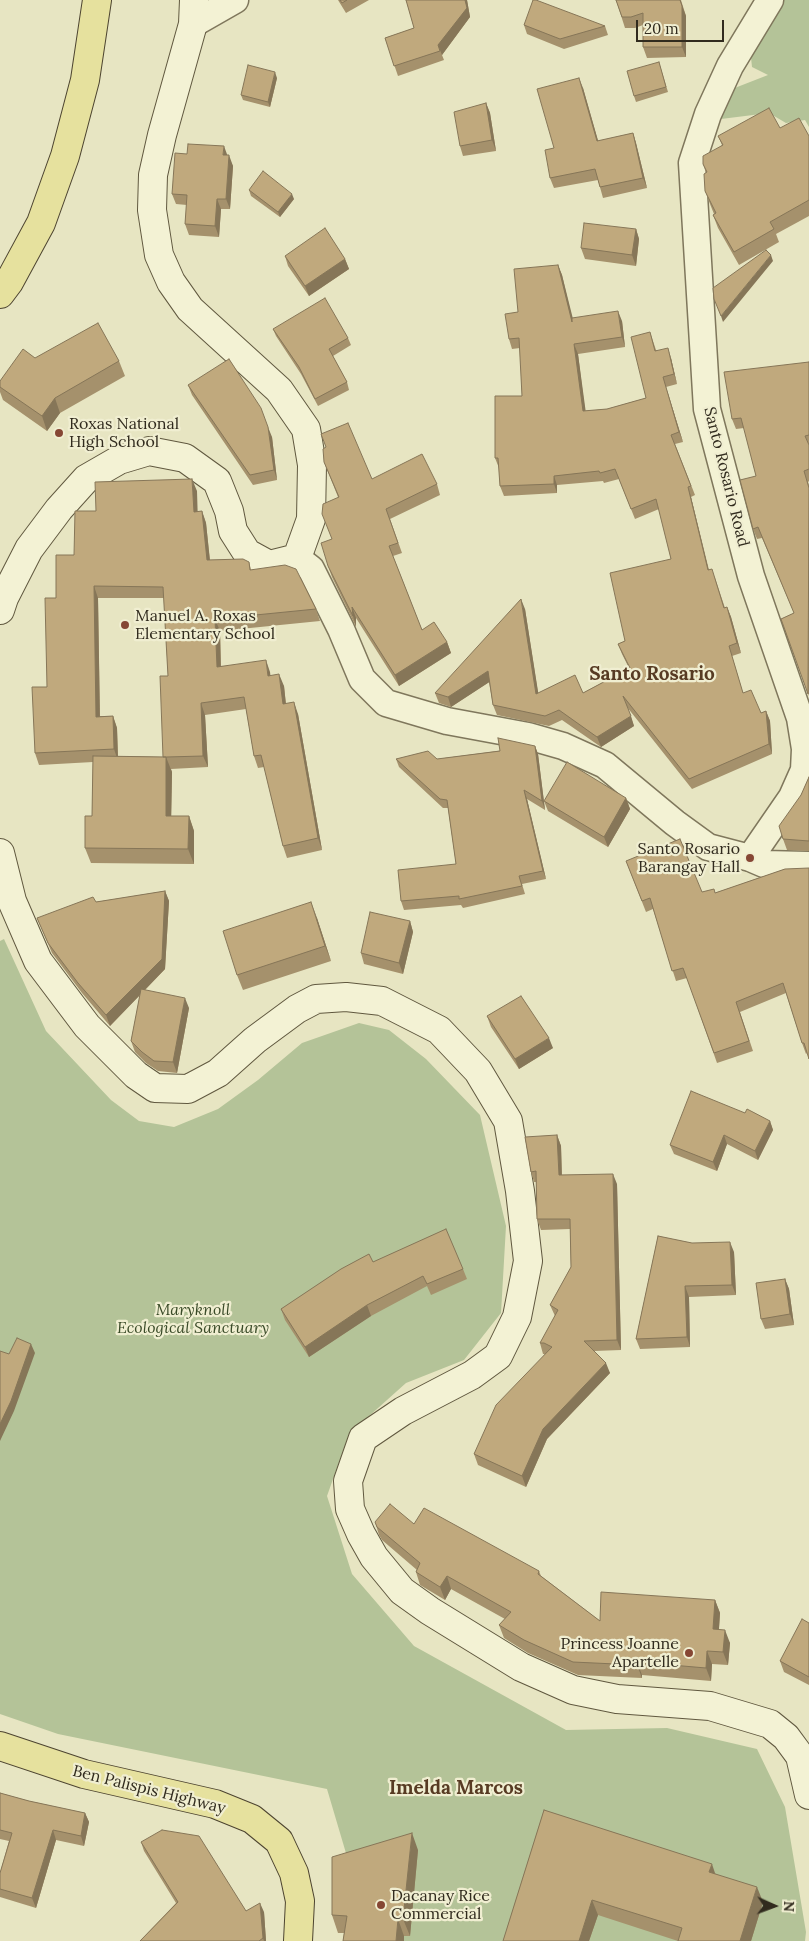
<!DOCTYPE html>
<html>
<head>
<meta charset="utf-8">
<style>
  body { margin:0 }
  #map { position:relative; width:809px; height:1941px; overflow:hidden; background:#e7e5c2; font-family:Lora,serif }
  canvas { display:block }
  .north { position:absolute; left:749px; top:1881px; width:50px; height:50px; -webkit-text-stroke:4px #f0eed1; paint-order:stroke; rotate:92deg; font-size:14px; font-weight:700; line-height:20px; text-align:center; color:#312b1e }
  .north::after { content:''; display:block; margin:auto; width:18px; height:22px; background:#312b1e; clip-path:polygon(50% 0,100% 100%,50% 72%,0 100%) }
  .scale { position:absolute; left:636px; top:20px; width:88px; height:22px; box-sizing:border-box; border:2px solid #312b1e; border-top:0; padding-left:6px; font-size:15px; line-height:18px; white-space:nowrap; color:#312b1e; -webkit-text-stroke:4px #f0eed1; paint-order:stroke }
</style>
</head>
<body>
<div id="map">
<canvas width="809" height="1941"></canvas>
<div class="north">N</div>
<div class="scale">20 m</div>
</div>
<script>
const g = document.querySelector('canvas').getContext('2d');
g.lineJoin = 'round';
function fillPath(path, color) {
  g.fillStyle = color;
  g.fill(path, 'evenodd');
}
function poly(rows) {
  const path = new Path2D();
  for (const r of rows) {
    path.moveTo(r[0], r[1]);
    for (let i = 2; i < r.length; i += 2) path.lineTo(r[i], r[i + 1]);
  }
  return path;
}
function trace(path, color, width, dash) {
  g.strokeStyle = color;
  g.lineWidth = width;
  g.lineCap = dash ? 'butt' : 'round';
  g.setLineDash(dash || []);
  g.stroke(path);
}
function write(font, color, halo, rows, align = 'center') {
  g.font = font + ' Lora,serif';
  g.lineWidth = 4.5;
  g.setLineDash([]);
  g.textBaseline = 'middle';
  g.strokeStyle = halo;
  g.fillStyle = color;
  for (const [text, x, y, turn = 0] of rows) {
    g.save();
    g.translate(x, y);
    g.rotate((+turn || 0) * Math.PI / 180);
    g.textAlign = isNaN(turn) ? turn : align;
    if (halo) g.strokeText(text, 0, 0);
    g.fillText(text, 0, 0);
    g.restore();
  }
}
fillPath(poly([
  [782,0,809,0,809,127,805,120,786,123,769,113,721,119,727,91,768,75,752,67,750,48],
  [4,939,46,1031,111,1100,139,1121,174,1127,218,1109,258,1080,302,1043,359,1023,389,1030,426,1059,480,1115,506,1226,501,1313,464,1360,406,1383,349,1434,327,1496,352,1574,414,1646,566,1730,667,1728,757,1749,785,1807,806,1932,805,1941,372,1941,327,1789,58,1734,0,1714,0,941]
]), '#b4c398');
const street = poly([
  [193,24,235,0],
  [297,558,311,569,341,629,362,679,386,703,447,721,528,736,563,746,605,765,675,823,708,847,750,858,764,864,809,865],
  [750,858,792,797,804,770,805,749,800,718,751,576,707,409,692,163,708,114,730,66,770,0]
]);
const secondary = poly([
  [0,610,4,598,29,549,59,509,86,479,119,460,149,451,185,458,217,481,229,511,233,531,247,553,269,565,297,558,311,519,312,465,306,429,279,390,190,309,171,282,159,255,152,210,153,175,162,135,193,24,194,0],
  [0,853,12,901,38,961,87,1026,136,1075,155,1088,188,1089,218,1073,255,1040,297,1009,316,999,346,997,382,1001,439,1030,478,1071,508,1121,520,1191,528,1261,517,1317,498,1356,472,1375,403,1411,363,1438,348,1481,350,1509,361,1534,374,1557,402,1591,430,1611,521,1667,573,1690,617,1699,710,1706,770,1724,786,1737,800,1756,809,1795]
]);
const primary = poly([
  [0,294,9,282,41,223,65,156,85,80,97,0],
  [0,1746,84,1774,215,1804,252,1819,279,1841,294,1873,300,1901,298,1941]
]);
trace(street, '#7f775c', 29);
trace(secondary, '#60583f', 30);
trace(primary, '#4d4430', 30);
trace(street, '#f3f2d4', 26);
trace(secondary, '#f3f2d4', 28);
trace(primary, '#e6e19e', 28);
fillPath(poly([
  [338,0,369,0,346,13],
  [406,0,467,0,470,17,442,55,444,60,398,76,385,38,414,28],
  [616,0,681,0,686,16,686,57,647,58,643,47,643,25,635,28,625,28],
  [524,25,605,26,608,35,564,49,527,34],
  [659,62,668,92,636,102,634,96],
  [277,78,270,107,243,100,241,95],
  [583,88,598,141,633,133,636,143,647,188,603,198,598,180,554,188,550,178,554,148],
  [486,103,490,113,496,151,463,156,460,146],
  [780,128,809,136,809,216,776,234,779,242,739,265,718,228,713,215,714,214,710,204,705,191,706,173,703,164,722,145,718,136],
  [227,155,233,166,230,209,221,209,219,237,189,235,185,224,187,205,176,204,172,194],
  [249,190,294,199,280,217,251,196],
  [636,229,639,239,636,266,585,259,581,248],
  [285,256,345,259,349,269,309,296,288,266],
  [558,265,562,275,572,318,622,321,625,347,578,354,585,411,607,409,646,398,650,332,656,350,671,358,677,384,666,387,683,442,675,444,695,495,691,497,709,570,715,578,725,608,727,607,731,617,741,653,732,656,743,693,761,713,766,711,770,721,772,754,692,789,627,707,634,726,601,747,562,720,549,726,497,715,493,705,489,682,451,707,439,703,435,693,525,609,538,693,583,693,629,668,622,654,618,644,625,641,671,559,659,509,635,519,619,479,604,483,603,481,557,485,557,493,504,496,500,486,499,468,495,458,522,396,520,348,512,349,509,339,518,312],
  [273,329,348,338,351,345,333,356,347,382,349,390,318,406,301,374,276,336],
  [35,358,119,361,125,376,60,413,47,431,3,400,0,392,0,381],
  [809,362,809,481,808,482,809,485,809,696,781,619,794,613,762,538,757,539,753,529,756,476,744,428,736,429,732,419],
  [188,385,272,437,277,480,253,485,192,395],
  [324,462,372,479,437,484,440,495,390,519,402,553,393,556,422,630,447,642,451,653,399,686,356,618,356,627,332,577,328,566,338,497],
  [197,491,197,512,202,511,206,523,210,560,249,562,251,570,316,609,320,621,220,631,221,666,270,672,270,676,284,686,286,704,298,714,322,850,287,858,283,846,264,767,258,768,254,756,246,709,205,715,208,767,171,769,172,772,171,816,189,816,194,831,194,864,91,863,85,848,92,816,93,762,39,765,35,753,47,687,56,598,74,555],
  [98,598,164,598,168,676,163,757,118,756,117,728,113,716,100,716],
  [535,746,538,754,545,810,527,799,546,879,522,884,525,894,463,908,461,905,404,910,401,901,456,864,448,808,443,808,399,767,396,759,437,759],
  [809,777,809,851,787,850,783,839,801,795],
  [626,798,630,809,608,847,548,811,544,801],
  [626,861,702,892,715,893,785,869,807,1053,806,1054,802,1043,786,993,740,1012,753,1051,717,1063,687,978,676,981,653,909,646,912],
  [165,891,169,901,165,969,145,990,189,1008,177,1073,158,1071,146,1063,135,1052,131,1041,140,995,110,1026,82,993,52,953,37,918,96,902],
  [317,918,331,961,243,990,237,975],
  [410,921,413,932,403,974,364,964,361,953],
  [487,1016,553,1048,519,1069,491,1027],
  [745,1113,770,1121,773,1130,758,1160,727,1144,717,1171,674,1154,670,1145],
  [557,1135,561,1146,562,1175,617,1184,621,1350,594,1351,610,1373,547,1439,526,1487,478,1465,474,1454,545,1354,543,1354,540,1343,555,1316,550,1305,571,1267,570,1229,541,1230,537,1219,536,1182,534,1182,531,1172],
  [658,1236,734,1252,736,1295,689,1297,690,1347,640,1349,636,1339],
  [373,1262,463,1269,467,1279,431,1295,427,1286,371,1316,309,1357,285,1320,281,1309],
  [785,1279,789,1289,794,1325,765,1329,761,1319],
  [375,1522,414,1524,539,1571,541,1576,600,1621,715,1600,720,1613,719,1629,730,1643,728,1665,712,1664,711,1681,642,1675,642,1678,578,1675,528,1653,504,1638,499,1625,505,1619,451,1589,445,1600,420,1585,416,1572,417,1570,382,1540,379,1535],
  [809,1623,809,1685,784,1672,780,1661],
  [0,1793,29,1801,85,1813,89,1822,84,1846,56,1840,36,1908,0,1897,0,1873,9,1841,0,1839],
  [544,1810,716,1874,763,1902,751,1941,678,1941,598,1915,589,1941,503,1941],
  [141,1842,246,1911,264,1912,266,1941,140,1941,176,1903,144,1851],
  [418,1850,410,1936,404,1936,404,1941,343,1941,344,1933,338,1933,332,1915]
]), '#a5916c');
fillPath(poly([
  [465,0,467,0,470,17,442,55,438,45],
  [680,0,686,16,686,57,682,47],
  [275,72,277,78,270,107,268,102],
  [579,78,583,88,601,151,597,141],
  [486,103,490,113,496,151,492,140],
  [633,133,636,143,647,188,643,178],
  [224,146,228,157,223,155],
  [229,155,233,166,230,209,226,199],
  [292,194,294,199,280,217,278,212],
  [217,199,221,209,219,237,215,226],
  [636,229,639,239,636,266,632,255],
  [771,255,773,261,723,322,721,316],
  [345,259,349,269,309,296,305,286],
  [558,265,562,275,576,331,572,322],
  [618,311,622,321,625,347,622,337],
  [574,344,578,354,587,421,583,411],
  [668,348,671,358,677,384,674,374],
  [663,377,666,387,683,442,679,432],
  [55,398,60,413,47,431,42,416],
  [268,427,272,437,277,480,274,470],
  [554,476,557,485,557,493,554,484],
  [192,479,197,491,198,524,194,512],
  [688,487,691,497,711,580,708,570],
  [202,511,206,523,211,572,207,560],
  [94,586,98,598,100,728,96,717],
  [521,599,525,609,540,704,536,694],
  [352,607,356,618,356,627,353,616],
  [727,607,731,617,741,653,737,643],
  [215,619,220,631,221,679,217,667],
  [447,642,451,653,399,686,395,675],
  [266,660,270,672,272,688,268,676],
  [488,671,491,681,451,707,448,697],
  [279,674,284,686,287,716,283,704],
  [294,702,298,714,322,850,318,838],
  [201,703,205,715,208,767,203,756],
  [766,711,770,721,772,754,769,744],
  [113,716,117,728,118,761,114,749],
  [631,716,634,726,601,747,597,737],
  [535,746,538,754,545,810,542,801],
  [166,757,172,772,171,831,166,816],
  [524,790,527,799,546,879,543,871],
  [626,798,630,809,608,847,604,837],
  [189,816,194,831,194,864,188,849],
  [165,891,169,901,165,969,110,1026,106,1015],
  [311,902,317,918,331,961,325,946],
  [410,921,413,932,403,974,399,963],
  [185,998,189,1008,177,1073,173,1062],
  [549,1038,553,1048,519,1069,515,1059],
  [770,1121,773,1130,758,1160,755,1151],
  [557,1135,561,1146,562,1185,559,1175],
  [724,1135,727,1144,717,1171,713,1162],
  [613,1174,617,1184,621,1350,617,1340],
  [730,1242,734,1252,736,1295,732,1285],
  [785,1279,789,1289,794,1325,790,1314],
  [685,1286,689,1297,690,1347,687,1337],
  [367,1305,371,1316,309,1357,305,1347],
  [31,1344,35,1353,14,1411,0,1441,0,1424],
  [606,1363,610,1373,547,1439,526,1487,522,1476,543,1429],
  [447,1576,451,1589,445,1600,440,1587],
  [715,1600,720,1613,718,1642,713,1629],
  [725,1630,730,1643,728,1665,723,1652],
  [707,1651,712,1664,711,1681,706,1668],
  [637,1662,642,1675,642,1678,637,1665],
  [85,1813,89,1822,84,1846,81,1836],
  [53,1830,56,1840,36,1908,32,1898],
  [412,1833,418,1850,410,1936,403,1919],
  [712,1864,717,1879,709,1872],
  [757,1887,763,1902,751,1941,740,1941],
  [592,1900,598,1915,589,1941,579,1941],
  [260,1903,264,1912,266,1941,264,1941,263,1938],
  [398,1919,404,1936,404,1941,396,1941]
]), '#867658');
const building = poly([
  [340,0,347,0,342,3,340,0],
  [406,0,465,0,467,8,438,45,440,51,394,66,385,38,414,28,406,0],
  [533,0,536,0,605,26,560,39,524,25,533,0],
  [616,0,680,0,682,6,682,47,643,47,643,13,631,17,622,17,616,0],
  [659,62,666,87,634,96,627,71,659,62],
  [248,65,275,72,268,102,241,95,248,65],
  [579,78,597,141,633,133,643,178,600,187,595,169,550,178,545,150,554,148,537,89,579,78],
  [486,103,492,140,460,146,454,112,486,103],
  [769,108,780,128,799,118,809,136,809,200,770,222,774,229,734,252,713,215,716,213,705,191,704,174,707,172,703,164,703,156,723,145,718,136,769,108],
  [188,144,224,146,223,155,229,155,226,199,217,199,215,226,185,224,187,195,172,194,175,153,187,154,188,144],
  [263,171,292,194,278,212,249,190,263,171],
  [584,223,636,229,632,255,581,248,584,223],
  [325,228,345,259,305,286,285,256,325,228],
  [766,250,771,255,721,316,714,299,713,288,766,250],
  [558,265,572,322,572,318,618,311,622,337,574,344,583,411,607,409,646,398,631,337,650,332,655,351,668,348,674,374,663,377,679,432,671,435,691,486,688,487,708,570,712,569,724,608,727,607,737,643,729,646,743,693,751,690,761,713,766,711,769,744,689,779,623,696,631,716,597,737,559,710,545,716,493,705,488,671,448,697,435,693,521,599,536,694,575,675,583,693,630,668,618,644,625,641,610,573,671,559,656,499,631,509,615,469,600,473,599,471,554,476,554,484,500,486,498,458,495,458,495,396,522,396,519,338,509,339,505,314,518,312,514,269,558,265],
  [325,298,348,338,329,349,347,382,315,399,299,367,273,329,325,298],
  [98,323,119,361,55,398,42,416,0,387,0,381,23,349,35,358,98,323],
  [229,359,261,408,268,427,274,470,250,475,188,385,229,359],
  [809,362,809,435,805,436,809,445,809,469,804,471,809,488,808,694,781,619,794,613,758,527,753,529,740,480,756,476,741,418,732,419,724,372,809,362],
  [348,423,372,479,422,454,437,484,386,509,398,543,389,546,422,630,434,622,447,642,395,675,352,607,353,616,328,566,321,543,332,539,322,514,323,504,339,497,324,462,323,449,326,447,321,434,348,423],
  [192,479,194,512,202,511,207,560,243,559,249,562,250,570,285,565,296,569,316,609,215,619,217,667,266,660,268,676,279,674,283,704,294,702,318,838,283,846,261,755,254,756,244,697,201,703,203,756,166,757,163,757,160,676,168,676,163,587,94,586,96,717,113,716,114,749,35,753,32,687,47,687,45,598,56,598,56,555,74,555,75,511,96,511,95,482,192,479],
  [498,738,535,746,542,801,524,790,543,871,519,876,522,886,459,899,459,896,401,901,398,870,456,864,447,800,440,799,396,759,428,751,437,759,500,751,498,738],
  [93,756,166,757,166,816,189,816,188,849,85,848,85,816,92,816,93,756],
  [567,762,626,798,604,837,544,801,567,762],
  [809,777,809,841,783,839,779,826,801,795,809,777],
  [680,839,702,892,714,889,715,893,785,869,809,868,809,1059,804,1043,802,1043,783,983,736,1002,749,1041,714,1053,683,968,672,971,650,898,642,901,626,861,680,839],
  [165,891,162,959,106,1015,78,983,48,943,37,918,93,897,96,902,165,891],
  [311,902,325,946,237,975,223,931,311,902],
  [370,912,410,921,399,963,361,953,370,912],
  [141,989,185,998,173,1062,154,1061,142,1052,131,1041,141,989],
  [521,996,549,1038,515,1059,487,1016,521,996],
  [691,1091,745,1113,747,1109,770,1121,755,1151,724,1135,713,1162,670,1145,691,1091],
  [557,1135,559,1175,613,1174,617,1340,584,1341,606,1363,543,1429,522,1476,474,1454,496,1405,552,1347,544,1343,540,1343,558,1310,550,1305,571,1267,570,1219,537,1219,536,1171,531,1172,525,1137,557,1135],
  [446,1229,463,1269,427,1284,423,1276,367,1305,305,1347,281,1309,341,1269,369,1254,373,1262,446,1229],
  [658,1236,692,1243,730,1242,732,1285,685,1286,687,1337,636,1339,658,1236],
  [785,1279,790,1314,761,1319,756,1283,785,1279],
  [17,1338,31,1344,11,1401,0,1424,0,1351,9,1354,17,1338],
  [390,1504,414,1524,424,1508,539,1571,538,1574,600,1621,601,1592,715,1600,713,1629,725,1630,723,1652,707,1651,706,1668,637,1662,637,1665,573,1662,524,1640,499,1625,511,1612,447,1576,440,1587,416,1572,420,1563,377,1527,375,1522,390,1504],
  [802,1619,809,1623,809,1677,780,1661,802,1619],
  [0,1793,29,1801,85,1813,81,1836,53,1830,32,1898,0,1889,0,1873,12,1833,0,1830,0,1793],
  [544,1810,712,1864,709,1872,757,1887,740,1941,678,1941,682,1928,592,1900,579,1941,503,1941,544,1810],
  [162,1830,199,1836,246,1911,260,1903,263,1938,259,1941,140,1941,178,1902,141,1842,162,1830],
  [412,1833,403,1919,398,1919,396,1941,343,1941,347,1916,332,1915,332,1857,412,1833]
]);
fillPath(building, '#c0a97d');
trace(building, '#867658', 1);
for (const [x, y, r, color] of [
  [59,433,5,"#864734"],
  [125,625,5,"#864734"],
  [750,858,5,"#864734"],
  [689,1653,5,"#864734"],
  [381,1905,5,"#864734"]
]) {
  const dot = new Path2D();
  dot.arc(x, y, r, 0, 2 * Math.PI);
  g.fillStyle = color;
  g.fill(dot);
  trace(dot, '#f0eed1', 2);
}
write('16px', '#312b1e', '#f0eed1', [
  ["Roxas National",69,424],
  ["High School",69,442],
  ["Manuel A. Roxas",135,616],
  ["Elementary School",135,634],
  ["Santo Rosario",740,849,"right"],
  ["Barangay Hall",740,867,"right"],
  ["Princess Joanne",679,1644,"right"],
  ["Apartelle",679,1662,"right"],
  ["Dacanay Rice",391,1896],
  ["Commercial",391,1914]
], 'left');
write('16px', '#312b1e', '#f0eed1', [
  ["Santo Rosario Road",726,477,76],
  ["Ben Palispis Highway",149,1790,14]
]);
write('italic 16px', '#394a27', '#f0eed1', [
  ["Maryknoll",193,1310],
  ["Ecological Sanctuary",193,1328]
]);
write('bold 19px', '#573b23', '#f0eed1', [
  ["Santo Rosario",652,675],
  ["Imelda Marcos",456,1789]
]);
</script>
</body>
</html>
